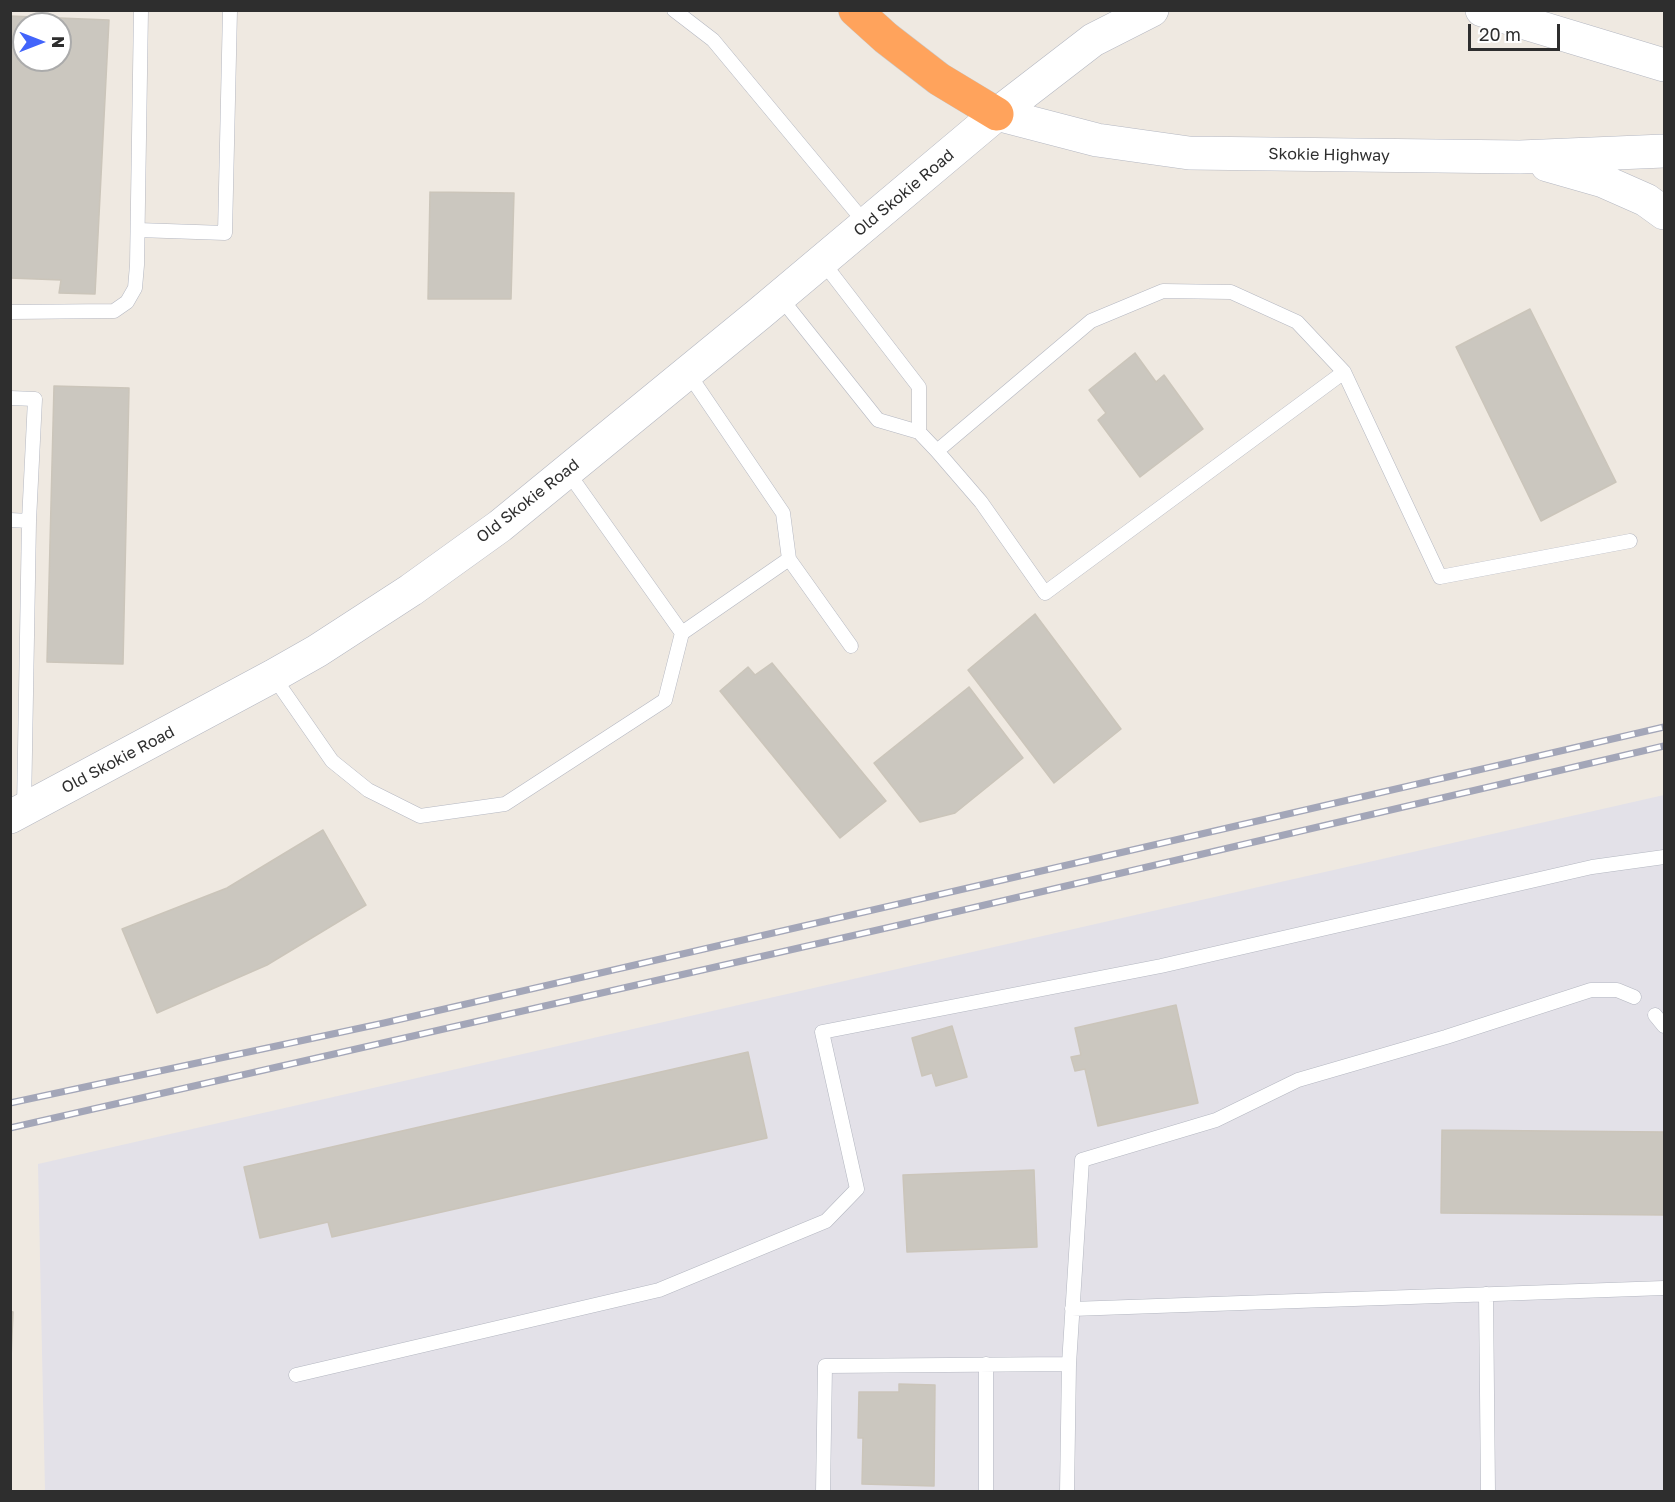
<!DOCTYPE html>
<html>
<head>
<meta charset="utf-8">
<style>
  body { margin:0 }
  #map { position:relative; width:1675px; height:1502px; overflow:hidden; background:#efe9e1; font-family:"Golos Text",sans-serif }
  canvas { display:block }
  .frame { position:absolute; inset:0; border:12px solid #2e2e2e; pointer-events:none }
  .north { position:absolute; left:12px; top:12px; width:60px; height:60px; box-sizing:border-box; background:#fff; border:2px solid #ababab; border-radius:50%; rotate:90deg; font-size:16px; font-weight:700; line-height:24px; text-align:center; color:#2e2e2e }
  .north::after { content:''; display:block; margin:auto; width:21px; height:27px; background:#4264fb; clip-path:polygon(50% 0,100% 100%,50% 72%,0 100%) }
  .scale { position:absolute; left:1468px; top:24px; width:92px; height:27px; box-sizing:border-box; border:3px solid #2e2e2e; border-top:0; padding-left:8px; font-size:18px; line-height:21px; white-space:nowrap; color:#2e2e2e; -webkit-text-stroke:4px #fff; paint-order:stroke }
</style>
</head>
<body>
<div id="map">
<canvas width="1675" height="1502"></canvas>
<div class="frame"></div>
<div class="north">N</div>
<div class="scale">20 m</div>
</div>
<script>
const g = document.querySelector('canvas').getContext('2d');
g.lineJoin = 'round';
function fillPath(path, color) {
  g.fillStyle = color;
  g.fill(path, 'evenodd');
}
function poly(rows) {
  const path = new Path2D();
  for (const r of rows) {
    path.moveTo(r[0], r[1]);
    for (let i = 2; i < r.length; i += 2) path.lineTo(r[i], r[i + 1]);
  }
  return path;
}
function trace(path, color, width, dash) {
  g.strokeStyle = color;
  g.lineWidth = width;
  g.lineCap = dash ? 'butt' : 'round';
  g.setLineDash(dash || []);
  g.stroke(path);
}
function write(font, color, halo, rows, align = 'center') {
  g.font = font + ' "Golos Text",sans-serif';
  g.lineWidth = 4.5;
  g.setLineDash([]);
  g.textBaseline = 'middle';
  g.strokeStyle = halo;
  g.fillStyle = color;
  for (const [text, x, y, turn = 0] of rows) {
    g.save();
    g.translate(x, y);
    g.rotate((+turn || 0) * Math.PI / 180);
    g.textAlign = isNaN(turn) ? turn : align;
    if (halo) g.strokeText(text, 0, 0);
    g.fillText(text, 0, 0);
    g.restore();
  }
}
fillPath(poly([
  [1664,795,1664,1491,45,1491,38,1164]
]), '#e3e1e8');
const building = poly([
  [10,16,109,20,95,294,59,293,61,280,10,278,10,16],
  [24,24,60,24,60,60,24,60,24,24],
  [430,192,514,193,511,299,428,299,430,192],
  [1530,309,1616,482,1541,521,1456,347,1530,309],
  [1135,353,1156,382,1164,375,1203,429,1140,477,1098,420,1106,413,1089,390,1135,353],
  [54,386,129,388,123,664,47,662,54,386],
  [1035,614,1121,729,1054,783,968,670,1035,614],
  [772,663,886,801,840,838,720,691,748,667,755,675,772,663],
  [969,687,1023,758,955,813,920,822,874,763,969,687],
  [323,830,366,905,267,965,157,1013,122,929,227,888,323,830],
  [1176,1005,1198,1103,1098,1126,1085,1069,1075,1071,1071,1057,1081,1055,1075,1028,1176,1005],
  [952,1026,967,1077,936,1086,932,1073,922,1076,912,1038,952,1026],
  [748,1052,767,1138,332,1237,328,1222,260,1238,244,1167,748,1052],
  [1442,1130,1664,1132,1664,1215,1441,1213,1442,1130],
  [1034,1170,1037,1247,907,1252,903,1175,1034,1170],
  [10,1311,13,1312,10,1383,10,1311],
  [899,1384,935,1385,934,1486,862,1484,863,1438,858,1438,859,1392,899,1392,899,1384]
]);
fillPath(building, '#cbc7bf');
trace(building, '#cbc5ba', 1.5);
const lane = poly([
  [674,10,713,40,866,224],
  [138,230,225,233,230,10],
  [822,261,919,387,919,432],
  [780,297,878,420,919,432,937,451,981,502,1045,593,1344,372],
  [10,312,114,311,127,302,135,288,137,265,141,10],
  [10,398,35,399,29,521,24,809],
  [937,451,1091,321,1163,291,1231,292,1297,322,1344,372,1440,577,1630,541],
  [567,471,682,633,789,559,783,513,688,373],
  [10,520,29,521],
  [789,559,851,646],
  [273,676,332,761,368,790,420,816,505,804,665,700,682,633],
  [1655,1015,1664,1026],
  [1486,1294,1488,1492],
  [1072,1309,1664,1288],
  [986,1364,986,1492],
  [296,1375,659,1290,826,1221,857,1189,822,1032,1161,966,1592,867,1664,857],
  [823,1492,825,1366,1069,1364],
  [1067,1492,1069,1364,1082,1160,1216,1120,1298,1080,1446,1037,1591,990,1617,990,1634,997]
]);
const secondary = poly([
  [1482,10,1664,65],
  [997,114,1097,140,1189,153,1520,157,1664,151],
  [1547,165,1603,181,1646,200,1664,213],
  [10,817,273,676,317,651,411,590,500,526,759,314,997,114,1093,40,1152,10]
]);
const highway = poly([
  [855,10,886,38,939,79,997,114]
]);
trace(lane, '#b4b7c1', 15);
trace(secondary, '#b4b7c1', 34);
trace(highway, '#c9c9c9', 34);
trace(lane, '#fff', 14);
trace(secondary, '#fff', 33);
trace(highway, '#ffa35c', 33);
const rail = poly([
  [10,1103,384,1023,1664,727],
  [10,1128,895,926,1664,746]
]);
trace(rail, '#a3a6b8', 7);
trace(rail, '#fff', 4.5, [14]);
write('16px', '#2e2e2e', '#fff', [
  ["Skokie Highway",1329,155,1],
  ["Old Skokie Road",904,193,-40],
  ["Old Skokie Road",528,501,-38],
  ["Old Skokie Road",118,760,-28]
]);
</script>
</body>
</html>
